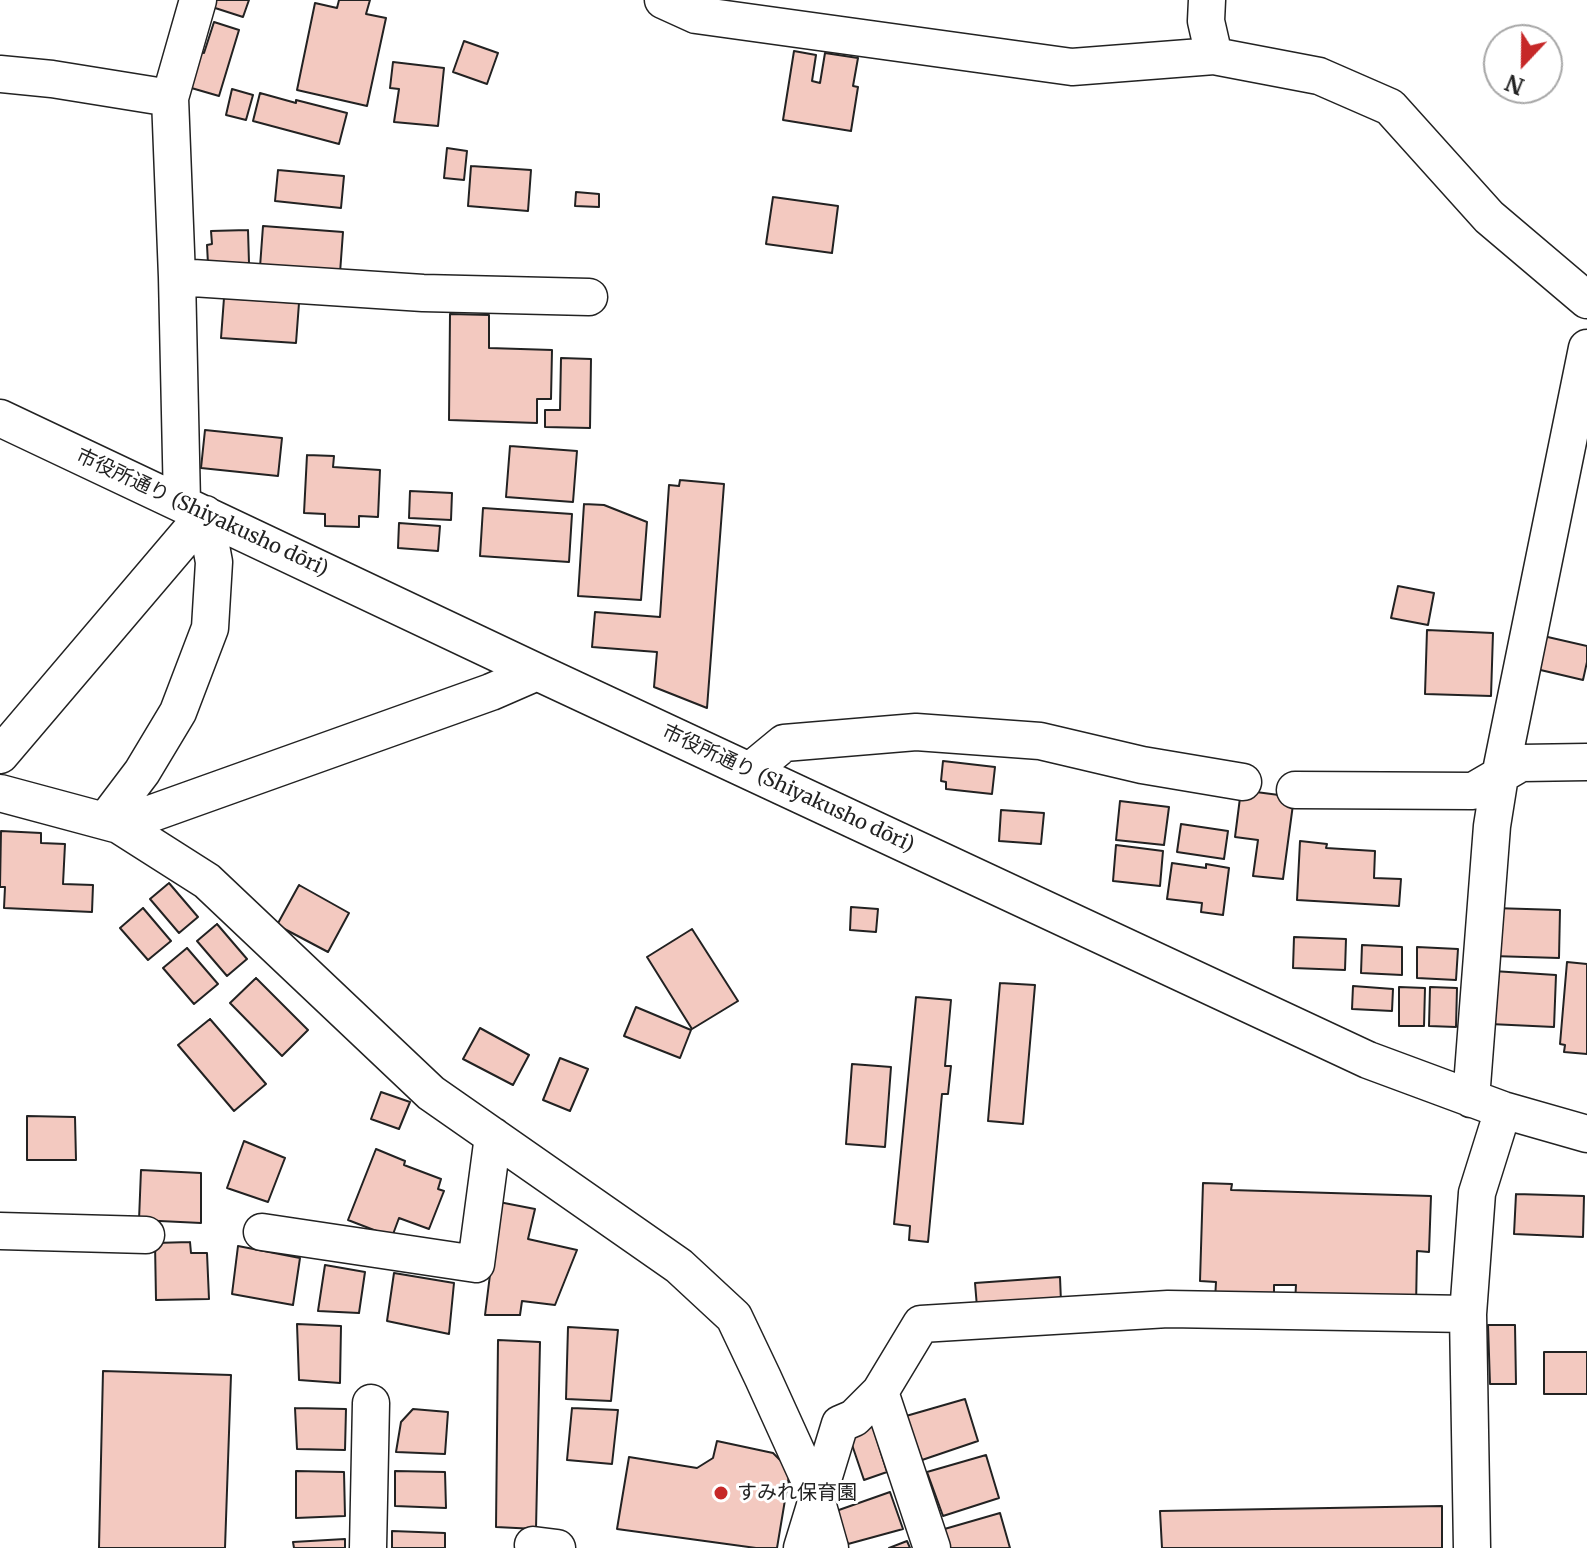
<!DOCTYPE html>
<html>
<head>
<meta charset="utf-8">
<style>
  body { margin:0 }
  #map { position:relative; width:1587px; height:1548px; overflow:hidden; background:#fff; font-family:Merriweather,serif }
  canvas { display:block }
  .north { position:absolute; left:1483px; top:24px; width:80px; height:80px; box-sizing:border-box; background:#fff; border:2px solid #a7a7a7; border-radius:50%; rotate:202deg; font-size:22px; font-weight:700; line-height:32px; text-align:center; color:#222 }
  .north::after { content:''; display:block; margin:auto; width:28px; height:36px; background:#c62828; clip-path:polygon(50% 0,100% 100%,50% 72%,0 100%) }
</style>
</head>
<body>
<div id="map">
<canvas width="1587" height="1548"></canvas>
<div class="north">N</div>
</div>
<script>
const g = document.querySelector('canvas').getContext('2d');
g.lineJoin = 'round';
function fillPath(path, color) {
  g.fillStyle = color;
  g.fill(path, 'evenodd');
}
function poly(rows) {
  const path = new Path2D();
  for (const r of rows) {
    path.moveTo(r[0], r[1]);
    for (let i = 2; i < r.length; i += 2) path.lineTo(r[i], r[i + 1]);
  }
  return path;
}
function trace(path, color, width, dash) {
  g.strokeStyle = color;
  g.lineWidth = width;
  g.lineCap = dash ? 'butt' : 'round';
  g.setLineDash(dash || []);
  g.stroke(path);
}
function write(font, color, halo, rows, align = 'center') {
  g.font = font + ' Merriweather,"Noto Sans JP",serif';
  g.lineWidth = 6;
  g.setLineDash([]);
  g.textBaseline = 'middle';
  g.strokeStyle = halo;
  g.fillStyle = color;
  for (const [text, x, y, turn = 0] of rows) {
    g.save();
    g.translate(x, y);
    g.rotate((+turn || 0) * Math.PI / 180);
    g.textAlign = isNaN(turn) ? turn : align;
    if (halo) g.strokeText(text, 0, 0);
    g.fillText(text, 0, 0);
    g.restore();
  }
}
const building = poly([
  [215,0,249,0,243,17,212,7,215,0],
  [339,0,370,0,366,14,386,18,367,106,297,90,315,3,337,8,339,0],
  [214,22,239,30,219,96,181,85,193,49,204,53,214,22],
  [464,41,498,53,487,84,453,72,464,41],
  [794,51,816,55,812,81,820,83,825,53,858,58,853,86,858,87,851,131,783,120,794,51],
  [393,62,444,68,438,126,394,122,399,89,390,88,393,62],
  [232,89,253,95,246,120,226,115,232,89],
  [260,93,296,103,296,100,347,113,339,144,253,121,260,93],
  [447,148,467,151,464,180,444,178,447,148],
  [471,166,531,170,528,211,468,206,471,166],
  [278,170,344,176,341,208,275,201,278,170],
  [576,192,599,194,599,207,575,206,576,192],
  [773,197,838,206,832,253,766,244,773,197],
  [263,226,343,232,340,273,260,267,263,226],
  [248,230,249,263,208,264,207,245,212,244,211,231,248,230],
  [224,298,299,303,296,343,221,338,224,298],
  [450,314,489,315,489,348,552,350,551,399,537,399,537,423,449,420,450,314],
  [561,358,591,359,590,428,545,427,545,410,560,410,561,358],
  [205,430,282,438,278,476,201,468,205,430],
  [510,446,577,451,573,502,506,497,510,446],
  [307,455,334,456,333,467,380,470,378,517,359,516,359,527,325,526,325,514,304,513,307,455],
  [680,480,724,484,707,708,654,687,657,652,592,647,595,612,660,617,669,485,679,486,680,480],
  [410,491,452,493,451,520,409,518,410,491],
  [584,504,604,505,647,522,641,600,578,596,584,504],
  [483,508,572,514,569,562,480,556,483,508],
  [399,523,440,526,438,551,398,548,399,523],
  [1398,586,1434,593,1428,625,1391,618,1398,586],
  [1427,630,1493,633,1491,696,1425,694,1427,630],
  [1539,635,1587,646,1587,662,1583,680,1532,668,1539,635],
  [943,761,995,767,992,794,946,789,946,782,941,781,943,761],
  [1241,790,1294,797,1283,879,1253,876,1258,840,1235,837,1241,790],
  [1120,801,1169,807,1164,845,1116,840,1120,801],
  [1001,810,1044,813,1041,844,999,841,1001,810],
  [1181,824,1228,831,1224,859,1177,852,1181,824],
  [1,831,41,833,41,843,65,844,63,884,93,885,92,912,4,908,5,887,0,887,1,831],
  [1300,841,1327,844,1326,848,1375,851,1374,878,1401,879,1399,906,1297,900,1300,841],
  [1116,845,1163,851,1160,886,1113,881,1116,845],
  [1172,863,1206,868,1206,864,1229,868,1223,915,1201,912,1202,903,1167,899,1172,863],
  [169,883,198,917,179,933,150,899,169,883],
  [299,885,349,913,328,952,277,925,299,885],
  [851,907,878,909,876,932,850,930,851,907],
  [143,908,171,941,148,960,120,928,143,908],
  [1493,908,1560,910,1559,958,1492,956,1493,908],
  [217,924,247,959,227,976,197,941,217,924],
  [692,929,738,1001,692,1029,647,957,692,929],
  [1294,937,1346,939,1345,970,1293,968,1294,937],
  [1362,945,1402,947,1402,975,1361,973,1362,945],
  [1417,947,1458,949,1456,980,1417,978,1417,947],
  [187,948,218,984,194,1004,163,968,187,948],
  [1567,962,1587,964,1587,1054,1564,1052,1565,1045,1560,1044,1567,962],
  [1493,971,1556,975,1554,1027,1490,1024,1493,971],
  [256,978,308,1030,282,1056,230,1003,256,978],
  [1000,983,1035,985,1023,1124,988,1121,1000,983],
  [1353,986,1393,989,1392,1011,1352,1009,1353,986],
  [1399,987,1425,988,1424,1026,1399,1026,1399,987],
  [1430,987,1457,988,1456,1027,1429,1026,1430,987],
  [916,997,951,1000,945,1066,951,1066,948,1094,942,1094,928,1242,909,1240,910,1226,894,1224,916,997],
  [636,1007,691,1030,680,1058,624,1036,636,1007],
  [210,1019,266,1084,234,1111,178,1045,210,1019],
  [480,1028,529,1055,513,1085,463,1059,480,1028],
  [560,1058,588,1069,570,1111,543,1100,560,1058],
  [852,1064,891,1067,885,1147,846,1144,852,1064],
  [381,1092,410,1102,399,1129,371,1119,381,1092],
  [27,1116,75,1117,76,1160,27,1160,27,1116],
  [244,1141,285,1158,268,1202,227,1188,244,1141],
  [376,1149,405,1161,404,1165,441,1179,438,1189,444,1191,429,1229,399,1218,392,1237,348,1220,376,1149],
  [141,1170,201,1173,201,1223,139,1220,141,1170],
  [1203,1183,1232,1184,1231,1190,1431,1196,1429,1252,1417,1251,1416,1308,1295,1303,1296,1285,1274,1285,1274,1302,1215,1300,1216,1282,1200,1281,1203,1183],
  [1516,1194,1584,1196,1583,1237,1514,1234,1516,1194],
  [499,1202,535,1209,528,1239,577,1250,555,1305,522,1301,520,1315,485,1315,499,1202],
  [190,1242,191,1253,207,1253,209,1299,156,1300,155,1243,190,1242],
  [238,1246,300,1258,293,1305,232,1294,238,1246],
  [325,1265,365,1272,359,1313,318,1311,325,1265],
  [394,1273,454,1283,449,1334,387,1321,394,1273],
  [1060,1277,1061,1302,977,1307,975,1283,1060,1277],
  [297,1324,341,1326,340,1383,299,1380,297,1324],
  [1488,1325,1515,1325,1516,1384,1490,1384,1488,1325],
  [568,1327,618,1330,611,1401,566,1399,568,1327],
  [498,1340,540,1342,536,1529,496,1527,498,1340],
  [1544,1352,1587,1352,1587,1394,1544,1394,1544,1352],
  [103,1371,231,1375,225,1548,99,1548,103,1371],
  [965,1399,978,1441,922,1460,906,1416,965,1399],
  [295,1408,346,1409,345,1450,297,1449,295,1408],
  [572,1408,618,1410,612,1464,567,1460,572,1408],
  [413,1409,448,1412,445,1454,396,1452,401,1422,413,1409],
  [872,1424,887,1472,864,1480,848,1433,872,1424],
  [717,1441,773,1453,790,1470,777,1548,756,1548,617,1529,629,1457,697,1468,713,1458,717,1441],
  [986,1455,999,1498,943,1516,927,1472,986,1455],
  [296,1471,344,1472,345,1516,296,1518,296,1471],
  [395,1471,445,1472,446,1508,395,1506,395,1471],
  [890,1492,903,1529,848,1544,836,1511,890,1492],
  [1442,1506,1442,1548,1162,1548,1160,1511,1442,1506],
  [1000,1513,1010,1548,948,1548,941,1530,1000,1513],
  [392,1531,445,1533,445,1548,392,1548,392,1531],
  [345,1539,345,1548,294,1548,293,1542,345,1539],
  [907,1541,910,1548,889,1548,907,1541]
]);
fillPath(building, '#f3c9c0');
trace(building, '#222', 2);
const minor = poly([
  [663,0,696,15,1072,67,1214,56,1319,76,1390,107,1489,217,1587,300],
  [1207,0,1206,21,1214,56],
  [0,74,52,79,170,98],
  [177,277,423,293,589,297],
  [0,418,537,672,1368,1060,1503,1110,1587,1134],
  [182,503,177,277,170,98,198,0],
  [0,755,205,514],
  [750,771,784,743,916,732,1040,741,1142,765,1243,782],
  [1295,790,1473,791,1521,763,1587,762],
  [0,793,119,825,207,881,431,1093,679,1266,734,1317,763,1378,813,1488,830,1548],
  [105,821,142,772,178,712,210,628,214,562,205,514],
  [119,825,491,692,537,672],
  [1471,1099,1492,826,1500,776,1587,348],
  [0,1231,146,1235],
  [262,1232,476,1264,493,1136],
  [880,1392,932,1548],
  [533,1545,557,1548],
  [368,1548,371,1403],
  [802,1548,840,1424,854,1418,880,1392,921,1324,1168,1309,1468,1314],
  [1472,1548,1468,1314,1477,1193,1503,1110]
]);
trace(minor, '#222', 39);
trace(minor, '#fff', 36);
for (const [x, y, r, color] of [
  [721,1493,8,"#c62828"]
]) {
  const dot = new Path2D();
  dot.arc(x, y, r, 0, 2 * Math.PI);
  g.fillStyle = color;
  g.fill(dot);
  trace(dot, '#fff', 3);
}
write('20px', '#222', '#fff', [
  ["市役所通り (Shiyakusho dōri)",202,513,25],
  ["市役所通り (Shiyakusho dōri)",788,789,25]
]);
write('20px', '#222', '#fff', [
  ["すみれ保育園",737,1493]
], 'left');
</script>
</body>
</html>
